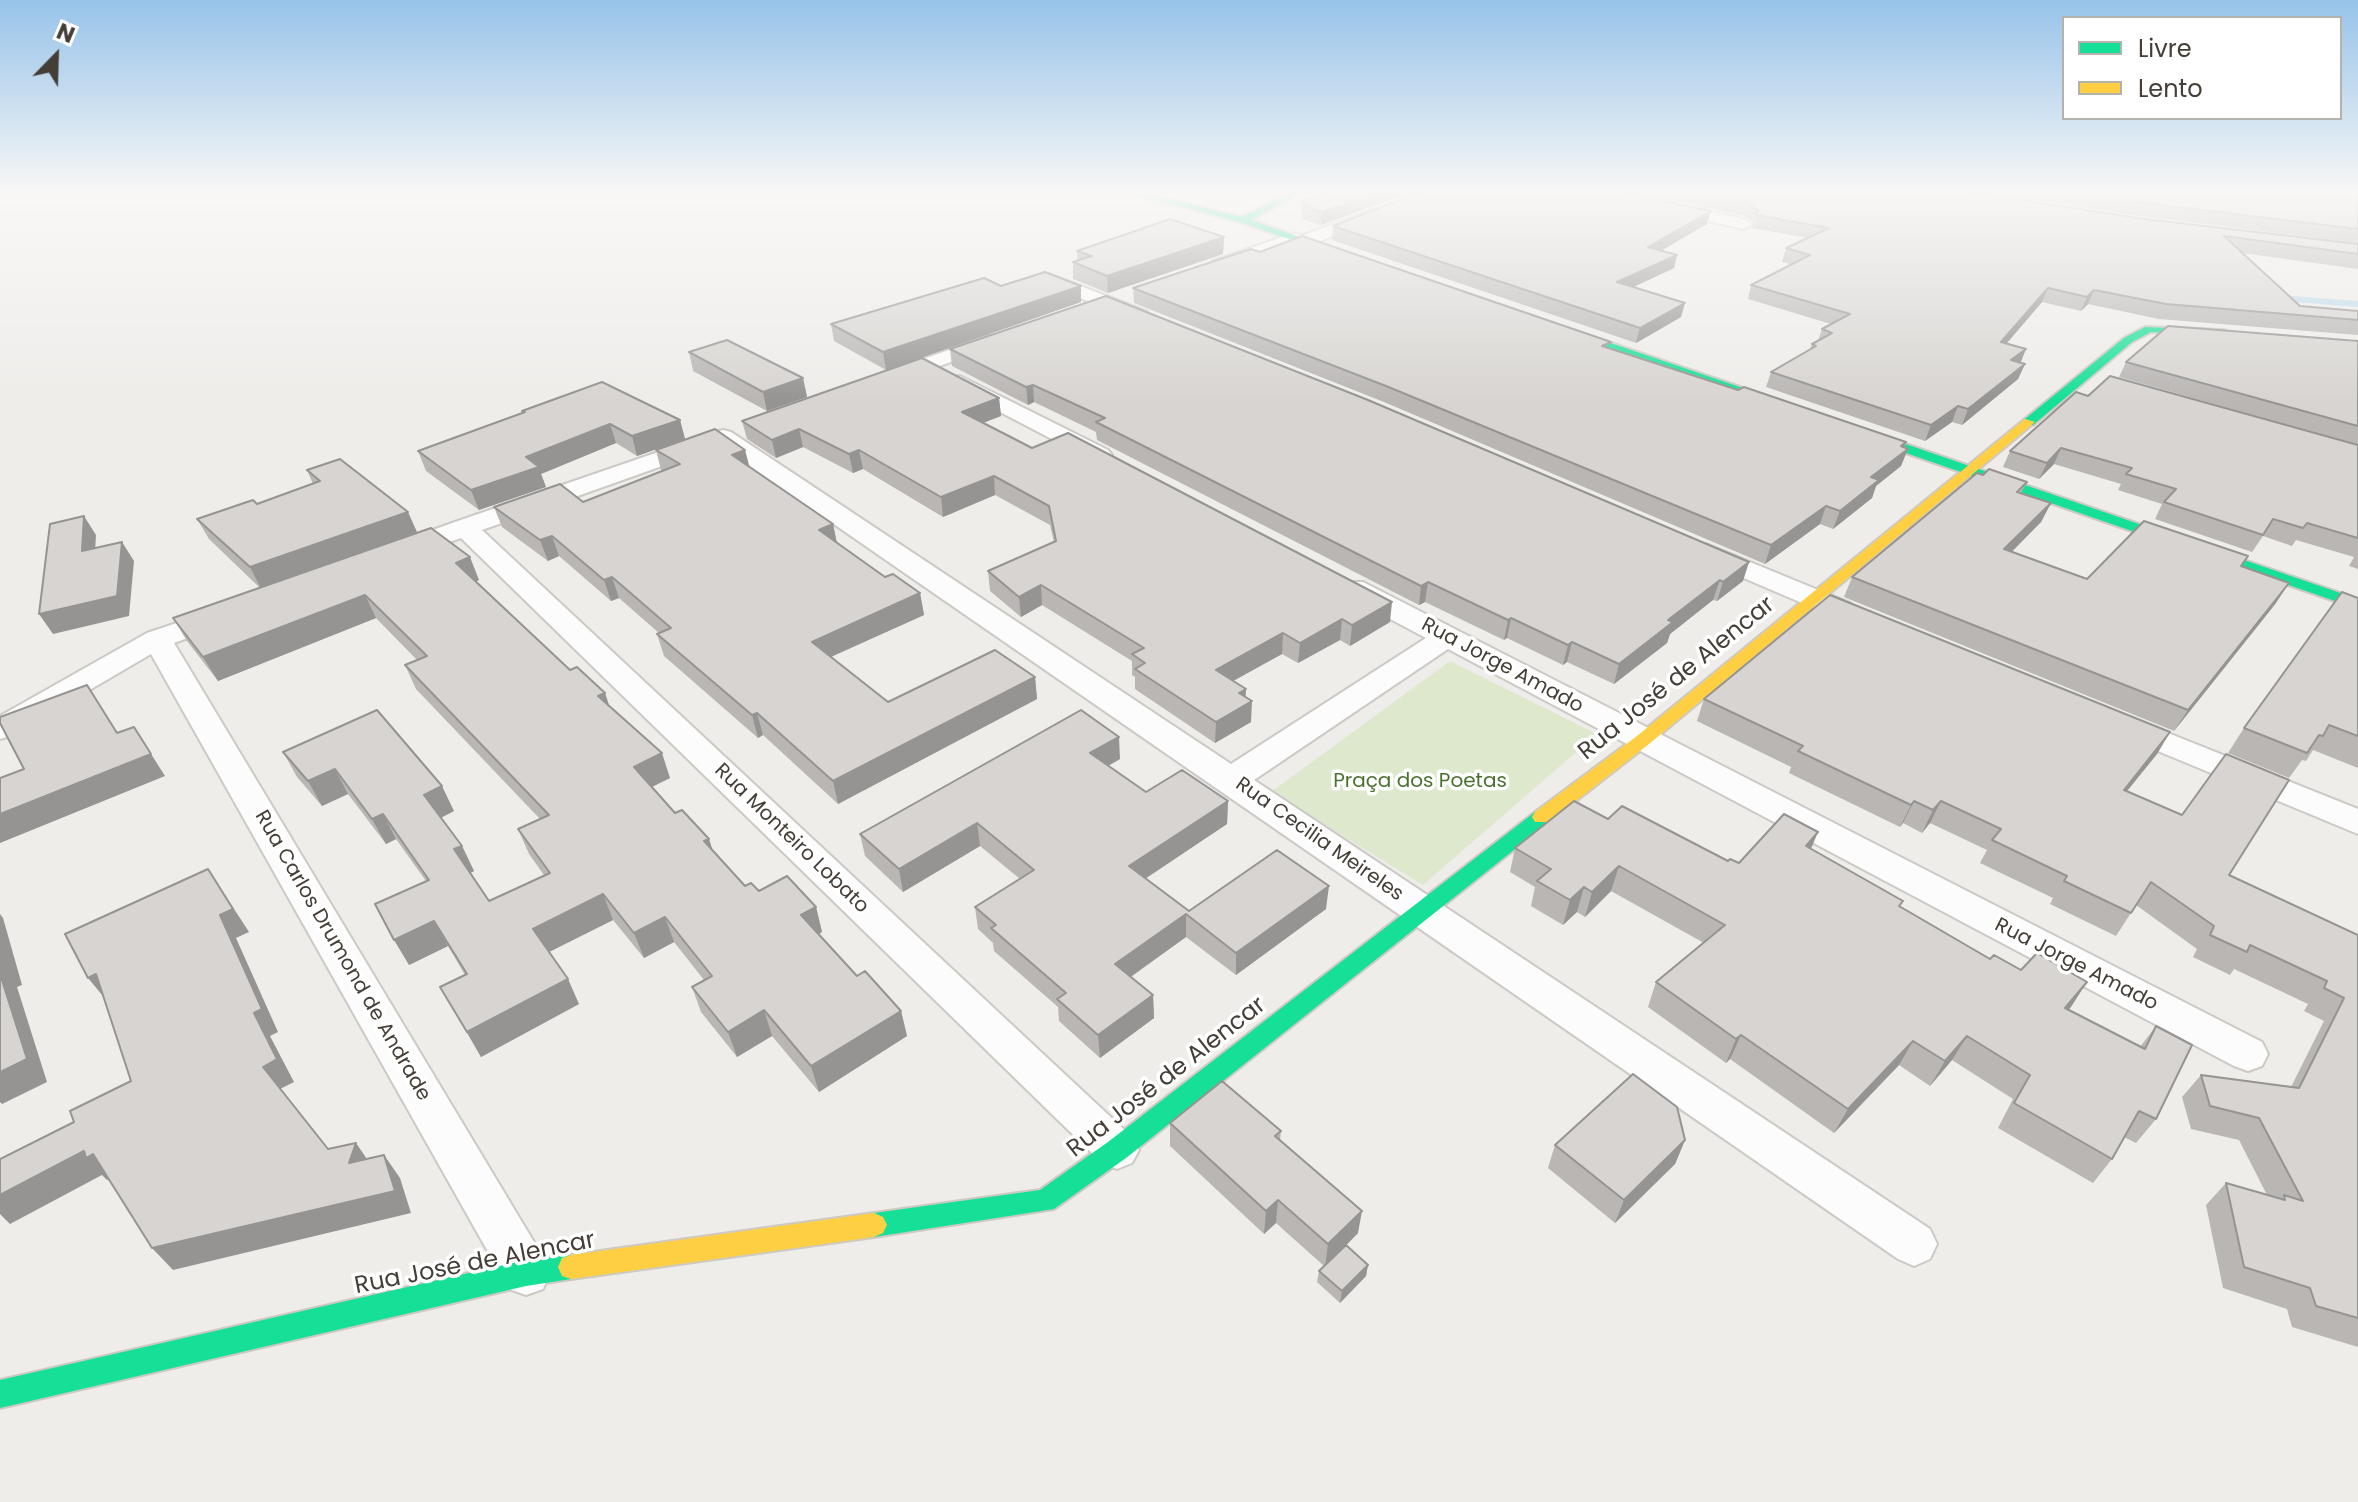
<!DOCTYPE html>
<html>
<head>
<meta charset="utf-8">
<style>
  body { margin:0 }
  #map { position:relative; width:2358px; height:1502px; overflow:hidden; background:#efedea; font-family:Poppins,sans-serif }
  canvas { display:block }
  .legend { position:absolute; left:2062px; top:16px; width:280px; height:104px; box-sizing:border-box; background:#fff; border:2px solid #b4b2af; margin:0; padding:10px 14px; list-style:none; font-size:24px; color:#443e37 }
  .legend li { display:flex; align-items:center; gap:16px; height:40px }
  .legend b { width:40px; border:2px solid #b4b2af }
  .north { position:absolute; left:16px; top:16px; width:80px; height:80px; -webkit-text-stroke:6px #fff; paint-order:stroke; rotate:23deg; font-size:22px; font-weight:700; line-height:32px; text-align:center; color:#443e37 }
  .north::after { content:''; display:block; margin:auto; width:28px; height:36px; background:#443e37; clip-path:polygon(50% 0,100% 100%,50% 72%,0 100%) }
</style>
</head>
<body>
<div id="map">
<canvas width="2358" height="1502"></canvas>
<ul class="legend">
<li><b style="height:10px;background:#16e098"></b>Livre</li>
<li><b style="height:10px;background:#ffcf43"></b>Lento</li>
</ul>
<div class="north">N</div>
</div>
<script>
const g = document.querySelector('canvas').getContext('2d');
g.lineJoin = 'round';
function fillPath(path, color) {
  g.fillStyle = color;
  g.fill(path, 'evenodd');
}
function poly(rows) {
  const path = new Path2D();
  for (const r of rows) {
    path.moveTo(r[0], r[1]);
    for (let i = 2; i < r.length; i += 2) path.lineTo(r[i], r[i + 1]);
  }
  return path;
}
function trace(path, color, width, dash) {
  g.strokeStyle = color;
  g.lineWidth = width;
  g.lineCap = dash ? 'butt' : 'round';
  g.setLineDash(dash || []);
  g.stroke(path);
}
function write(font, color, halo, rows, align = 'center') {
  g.font = font + ' Poppins,sans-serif';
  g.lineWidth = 7;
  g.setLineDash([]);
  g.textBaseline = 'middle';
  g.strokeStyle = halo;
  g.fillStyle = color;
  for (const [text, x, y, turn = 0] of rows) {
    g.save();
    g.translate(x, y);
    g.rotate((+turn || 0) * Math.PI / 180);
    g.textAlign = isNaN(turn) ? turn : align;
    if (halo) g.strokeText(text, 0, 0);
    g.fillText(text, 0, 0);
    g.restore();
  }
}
fillPath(poly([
  [1171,191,1261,191,1231,208],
  [1450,661,1597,734,1423,885,1271,792]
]), '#dde8cc');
trace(poly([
  [2279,298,2358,304]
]), '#bdd9ea', 6);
const street = poly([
  [1587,191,1615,191,1744,219,1752,224,1744,229,1595,196,1587,191],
  [1372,210,1380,215,1378,218,1310,245,1297,244,1219,270,1210,265,1213,261,1291,234,1304,235,1372,210],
  [1049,274,1146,311,1149,315,1139,321,1132,319,1043,283,1040,279,1043,275,1049,274],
  [989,336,996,338,999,342,996,346,897,381,883,381,879,377,883,373,989,336],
  [960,376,1108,450,1112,455,1108,460,1092,460,952,387,949,382,952,377,960,376],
  [723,430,731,432,1231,764,1426,638,1343,594,1339,588,1343,582,1363,582,2262,1042,2268,1054,2262,1066,2248,1071,2234,1066,1448,649,1254,780,1930,1229,1937,1244,1930,1259,1914,1266,1898,1259,715,442,712,437,715,432,723,430],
  [699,438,707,440,711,445,707,450,482,530,1132,1137,1139,1150,1132,1163,1117,1169,1102,1163,461,538,400,559,391,557,387,551,391,545,455,522,699,438],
  [1706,544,1850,603,1854,609,1850,615,1840,617,1830,615,1697,558,1693,552,1697,546,1706,544],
  [221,608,231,610,235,616,231,622,174,643,543,1257,550,1273,543,1289,526,1295,509,1289,151,654,11,736,0,739,0,716,147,633,221,608],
  [2123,715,2358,809,2358,834,2112,732,2107,725,2112,718,2123,715]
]);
const fast = poly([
  [1123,191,1137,191,1242,217,1293,191,1303,191,1251,220,1359,258,1350,260,1240,222,1123,191],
  [1555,324,1781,401,1783,404,1773,407,1551,329,1549,327,1555,324],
  [2145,327,2224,330,2230,333,2224,336,2151,332,2132,342,2033,425,2025,425,2025,419,2124,338,2145,327],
  [1850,425,2358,599,2358,609,1845,432,1844,429,1850,425],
  [1542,811,1549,812,1552,817,1549,822,1126,1158,1054,1209,874,1237,865,1233,861,1225,865,1217,874,1213,1040,1190,1108,1142,1535,812,1542,811],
  [571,1255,580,1258,584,1267,580,1276,571,1279,526,1286,0,1408,0,1380,526,1260,571,1255]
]);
const slow = poly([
  [2025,419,2035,422,1649,744,1549,822,1535,822,1532,817,1535,812,1637,736,2025,419],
  [874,1213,883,1217,887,1225,883,1233,874,1237,571,1279,562,1276,558,1267,562,1258,571,1255,874,1213]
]);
trace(street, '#ccc9c6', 4);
trace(fast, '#cecac1', 4);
trace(slow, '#cecac1', 4);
fillPath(street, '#fdfcfc');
fillPath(fast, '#16e098');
fillPath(slow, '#ffcf43');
fillPath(poly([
  [1319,191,1414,191,1321,225,1302,219,1302,214,1301,214,1301,201,1316,196,1317,192],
  [1628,191,1963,191,2145,219,2358,244,2358,269,2242,253,2300,306,2358,311,2358,335,2159,319,2088,304,2081,311,2042,302,2006,344,2026,349,2020,363,2025,364,2018,379,1962,425,1952,422,1925,441,1766,387,1771,372,1810,349,1812,344,1818,341,1822,329,1831,324,1748,299,1751,285,1791,264,1782,262,1786,248,1808,238,1752,228,1754,222,1745,216],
  [1977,191,2358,191,2358,243,2139,216],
  [1707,224,1662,250,1677,255,1674,268,1633,287,1681,317,1636,343,1332,240,1333,226],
  [1224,237,1223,254,1108,293,1073,279,1073,262,1077,261,1077,251],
  [1001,286,1081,302,886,370,834,341,831,324],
  [1133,288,1609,348,1738,390,1906,442,1901,466,1876,486,1872,498,1833,529,1820,524,1765,564,1384,402,1134,303],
  [2358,341,2358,569,2349,566,2354,557,2296,540,2292,546,2263,536,2252,552,2155,519,2162,504,2118,490,2121,484,2054,464,2039,479,2003,467,2010,451,2088,396,2330,437,2119,377,2126,362],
  [950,349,1743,581,1717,601,1713,600,1670,634,1667,643,1614,684,1567,662,1563,665,1507,638,1504,640,1425,602,1419,605,1097,440,1096,432,1034,402,1028,405,952,366],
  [689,352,803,378,807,397,767,411,693,371],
  [999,398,1001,416,983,423,1032,448,1390,622,1350,646,1340,640,1298,663,1282,654,1233,681,1246,689,1245,697,1251,722,1215,743,1135,689,1135,677,1132,675,1132,661,1042,605,1021,617,990,591,988,571,1054,542,1050,525,995,495,943,517,863,469,853,473,803,447,776,458,747,439,742,421],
  [522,411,680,420,685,439,637,456,616,443,541,474,546,487,479,510,426,471,418,451,523,413],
  [656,450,745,450,749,467,833,524,837,543,885,577,920,593,924,615,831,657,888,702,1035,677,1037,699,838,804,763,735,758,738,664,656,657,634,659,633,619,598,611,601,559,556,548,561,502,527,494,507,583,502,663,471,661,470],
  [307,470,417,532,479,580,476,581,570,670,605,693,609,706,670,778,652,787,675,813,709,839,712,850,745,886,816,907,822,932,819,934,857,976,901,1011,907,1036,819,1092,772,1036,737,1057,701,1012,692,987,704,980,674,942,644,958,613,920,549,952,579,1004,481,1057,440,987,465,975,448,946,409,965,426,881,396,839,386,844,348,794,322,806,297,777,283,752,454,811,441,817,462,846,474,871,470,873,489,901,544,875,529,854,518,829,540,819,416,689,405,665,417,660,376,618,218,681,187,641,173,618,260,588,209,539,197,519,257,504,313,484],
  [1983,475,2027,482,2021,493,2051,503,2041,522,2012,552,2087,579,2242,566,2276,603,2174,731,1844,597,1852,577],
  [2358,598,2358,768,2313,750,2306,761,2302,760,2289,778,2228,753,2244,728],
  [1704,699,2170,732,2157,754,2127,791,2229,875,2358,935,2358,1347,2292,1327,2287,1309,2223,1288,2206,1205,2226,1183,2267,1195,2239,1140,2191,1129,2182,1097,2201,1075,2291,1087,2324,1021,2304,1011,2308,1004,2234,969,2230,975,2193,957,2197,949,2136,905,2116,936,2050,904,2053,898,1980,863,1987,850,1930,823,1922,833,1903,823,1900,827,1789,773,1791,767,1697,721],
  [1120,759,1108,766,1146,792,1228,801,1227,824,1145,878,1189,911,1326,909,1236,975,1186,937,1131,977,1153,995,1154,1018,1100,1058,1059,1021,1058,1007,994,951,993,943,978,929,975,907,1020,879,980,846,903,892,865,856,860,834],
  [1608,819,1728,861,1739,863,1811,849,1901,907,2068,1010,2140,1047,2156,1026,2156,1119,2136,1143,2124,1137,2112,1159,2093,1183,1998,1128,2013,1099,1952,1060,1930,1086,1899,1065,1834,1133,1730,1059,1726,1063,1648,1007,1656,982,1704,943,1611,891,1585,917,1577,912,1563,925,1531,906,1535,887,1510,872,1515,848],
  [1170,1123,1281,1131,1280,1140,1358,1233,1346,1245,1368,1265,1366,1276,1340,1303,1317,1282,1319,1271,1324,1266,1276,1223,1264,1234,1170,1146],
  [1685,1140,1675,1164,1615,1223,1548,1168,1555,1145]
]), '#b9b6b4');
fillPath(poly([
  [1382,191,1414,191,1321,225,1322,212],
  [1711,211,1707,224,1645,260,1648,247],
  [1224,237,1223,254,1108,293,1107,276],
  [1677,255,1674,268,1614,296,1617,282],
  [1081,286,1081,302,886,370,883,352],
  [2048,288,2042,302,1995,357,2001,342],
  [2094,290,2088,304,2081,311,2087,297],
  [1685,303,1681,317,1636,343,1640,328],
  [2026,349,2020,364,2011,360],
  [2025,364,2018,379,1962,425,1968,409],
  [803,378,807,397,767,411,763,392],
  [1033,385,1034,402,1028,405,1026,387],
  [999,398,1001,416,964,430,962,412],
  [1958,406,1952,422,1925,441,1931,425],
  [680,420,685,439,637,456,632,436],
  [610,424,616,443,541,474,546,487,479,510,471,490,526,457],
  [799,429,803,447,776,458,772,440],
  [1906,442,1902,453,1908,449,1901,466,1876,486,1872,498,1833,529,1840,511,1901,446],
  [2061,448,2054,464,2039,479,2047,463],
  [745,450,750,469,732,455],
  [859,450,863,469,853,473,849,454],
  [994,476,995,495,943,517,941,497],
  [2051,503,2041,522,1994,569,2004,549],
  [1826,506,1820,524,1765,564,1771,545],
  [408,512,417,532,261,589,250,567],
  [84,516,96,535,94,570,82,551],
  [833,524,837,544,819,530],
  [552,536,559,556,548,561,540,540],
  [122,542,134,561,129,616,53,634,39,614],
  [470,557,479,580,466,586,456,563],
  [1749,562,1743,581,1717,601,1723,582],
  [612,577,619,598,611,601,604,580],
  [1720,580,1713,600,1670,634,1667,643,1614,684,1619,664,1668,620],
  [1428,582,1425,602,1419,605,1421,586],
  [2289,583,2276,603,2174,731,2188,710],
  [1041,585,1042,605,1021,617,1019,597],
  [920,593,924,615,817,663,812,642],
  [365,595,376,618,218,681,203,657],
  [1392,602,1390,622,1350,646,1352,625],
  [1511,618,1507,638,1504,640,1508,620],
  [1342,619,1340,640,1298,663,1300,643],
  [1283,633,1282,654,1215,691,1216,670],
  [1572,642,1567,662,1563,665,1568,645],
  [1035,677,1037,699,838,804,833,781],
  [1246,689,1245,705,1252,701,1251,722,1215,743,1216,722,1239,693],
  [605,693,613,717,598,696],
  [757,713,763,735,758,738,752,715],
  [134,727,165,776,0,843,0,814],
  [2170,732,2157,754,2110,812,2124,790],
  [1119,737,1120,759,1092,775,1090,753],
  [662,753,670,778,643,791,634,767],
  [335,769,348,794,322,806,308,781],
  [442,786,454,811,437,820,424,795],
  [1228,801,1227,824,1130,889,1129,866],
  [1914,801,1903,823,1900,827,1911,805],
  [1941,801,1930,823,1922,833,1933,810],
  [383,814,396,839,386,844,372,819],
  [977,823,980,846,903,892,899,869],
  [1818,832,1808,856,1806,846],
  [709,839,717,864,704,841],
  [462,846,474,871,467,875,454,849],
  [1619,866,1611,891,1585,917,1592,892],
  [208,869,249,932,236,938,278,1032,270,1036,294,1082,280,1089,263,1067,254,1013,220,915],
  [1329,886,1326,909,1236,975,1236,953],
  [1584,887,1577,912,1563,925,1570,900],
  [603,894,613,920,545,954,533,929],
  [816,907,822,932,808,941,801,915],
  [0,914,3,918,22,985,17,987,47,1082,2,1104,0,1102],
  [1186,914,1186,937,1116,987,1115,964],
  [665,917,674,942,644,958,634,933],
  [434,921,448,946,409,965,394,940],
  [96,974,107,1001,88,978],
  [568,979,579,1004,481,1057,467,1032],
  [2087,982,2071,1007,2048,1033,2065,1008],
  [1153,995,1154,1018,1100,1058,1098,1035],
  [764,1010,772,1036,737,1057,728,1032],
  [901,1011,907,1036,819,1092,811,1066],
  [1741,1035,1730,1059,1726,1063,1736,1039],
  [1967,1036,1952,1060,1930,1086,1945,1061],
  [1913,1041,1899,1065,1834,1133,1848,1109],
  [1685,1140,1675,1164,1615,1223,1624,1200],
  [356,1143,371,1165,349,1163],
  [84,1151,93,1154,114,1177,107,1180,102,1175,10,1224,0,1214,0,1195],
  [384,1155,400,1178,411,1213,173,1270,152,1248],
  [1278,1200,1276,1223,1264,1234,1266,1211],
  [1362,1211,1358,1233,1325,1267,1328,1244],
  [1368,1265,1366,1276,1340,1303,1342,1291]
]), '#969492');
const building = poly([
  [1319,191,1382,191,1322,212,1303,206,1310,204,1301,201,1324,194,1317,192,1319,191],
  [1422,191,1617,191,1711,211,1648,247,1677,255,1617,282,1685,303,1640,328,1333,226,1422,191],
  [1689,191,1963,191,2145,219,2358,244,2358,254,2224,236,2300,306,2358,311,2358,320,2166,304,2094,290,2087,297,2048,288,2001,342,2026,349,2011,360,2025,364,1968,409,1958,406,1931,425,1771,372,1816,346,1812,344,1832,333,1822,329,1850,314,1751,285,1810,255,1786,248,1829,228,1756,215,1758,210,1748,203,1689,191],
  [2063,191,2358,191,2358,229,2145,203,2063,191],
  [1170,219,1224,237,1107,276,1073,262,1092,256,1077,251,1170,219],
  [1302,236,1611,342,1602,346,1738,390,1744,387,1906,442,1901,446,1908,449,1871,477,1879,480,1840,511,1826,506,1771,545,1386,386,1133,288,1251,249,1260,252,1302,236],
  [1045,272,1081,286,883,352,831,324,984,278,1001,286,1045,272],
  [1106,296,1368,400,1749,562,1723,582,1720,580,1668,620,1673,622,1619,664,1572,642,1568,645,1511,618,1508,620,1428,582,1421,586,1096,422,1105,418,1033,385,1026,387,950,349,1106,296],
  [2168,326,2358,341,2358,426,2126,362,2168,326],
  [727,340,803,378,763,392,689,352,727,340],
  [922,358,999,398,962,412,1032,448,1068,433,1392,602,1352,625,1342,619,1300,643,1283,633,1216,670,1246,689,1239,693,1252,701,1216,722,1135,669,1145,663,1132,654,1144,648,1041,585,1019,597,988,571,1056,541,1049,506,994,476,941,497,859,450,849,454,799,429,772,440,742,421,922,358],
  [2110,376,2358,445,2358,538,2307,523,2303,528,2273,519,2263,535,2164,502,2176,489,2126,474,2132,468,2061,448,2047,463,2010,451,2076,392,2088,396,2110,376],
  [602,382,680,420,632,436,610,424,526,457,539,467,471,490,418,451,525,412,522,411,602,382],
  [715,429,745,450,732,455,833,524,819,530,885,577,893,574,920,593,812,642,888,702,995,650,1035,677,833,781,757,713,752,715,657,634,671,628,612,577,604,580,552,536,540,540,494,507,560,484,583,502,680,464,656,450,715,429],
  [340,459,408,512,250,567,197,519,253,500,257,504,320,481,307,470,340,459],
  [1989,469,2027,482,2017,492,2051,503,2004,549,2087,579,2144,521,2248,556,2241,566,2289,583,2188,710,1852,577,1977,473,1983,475,1989,469],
  [84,516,82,551,122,542,117,596,39,614,50,524,84,516],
  [431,528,470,557,456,563,570,670,577,667,605,693,598,696,662,753,634,767,675,813,682,810,709,839,704,841,745,886,751,883,759,891,787,876,816,907,801,915,857,976,865,971,901,1011,811,1066,764,1010,728,1032,692,987,712,976,665,917,634,933,603,894,533,929,568,979,467,1032,440,987,467,974,434,921,394,940,375,904,429,880,383,814,372,819,335,769,308,781,283,752,377,710,442,786,424,795,462,846,454,849,489,901,550,873,518,829,549,815,405,665,427,656,365,595,203,657,173,618,431,528],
  [2342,592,2358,598,2358,736,2329,725,2323,736,2319,735,2307,753,2244,728,2342,592],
  [1830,595,2170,732,2124,790,2182,815,2226,754,2289,780,2229,875,2358,935,2358,1318,2316,1306,2310,1288,2244,1267,2226,1183,2285,1200,2284,1195,2303,1201,2259,1118,2210,1106,2201,1075,2299,1088,2344,998,2324,988,2327,981,2250,945,2247,952,2210,935,2214,926,2151,882,2131,913,2064,881,2067,876,1992,840,2001,829,1941,801,1933,810,1914,801,1911,805,1798,751,1803,746,1704,699,1830,595],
  [87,685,117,733,134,727,151,754,0,814,0,778,24,769,0,723,0,717,87,685],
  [1081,710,1119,737,1090,753,1146,792,1182,770,1228,801,1129,866,1189,911,1277,850,1329,886,1236,953,1186,914,1115,964,1153,995,1098,1035,1057,999,1066,993,991,928,996,925,975,907,1034,870,977,823,899,869,860,834,1081,710],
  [1574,801,1608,819,1622,806,1728,861,1730,859,1739,863,1784,814,1818,832,1806,846,1903,901,1899,906,1990,959,1994,955,2021,970,2037,953,2087,982,2065,1008,2145,1049,2156,1026,2192,1045,2156,1119,2139,1111,2112,1159,2014,1103,2030,1075,1967,1036,1945,1061,1913,1041,1848,1109,1741,1035,1736,1039,1656,982,1725,925,1619,866,1592,892,1584,887,1570,900,1537,881,1551,869,1515,848,1574,801],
  [208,869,233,909,220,915,262,1009,254,1013,277,1059,263,1067,328,1149,356,1143,349,1163,384,1155,395,1191,152,1248,93,1154,86,1158,84,1151,0,1195,0,1159,74,1122,70,1111,131,1081,96,974,88,978,65,934,208,869],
  [0,974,27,1059,0,1072,0,974],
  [1633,1074,1677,1107,1685,1140,1624,1200,1555,1145,1633,1074],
  [1222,1081,1281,1131,1275,1136,1362,1211,1328,1244,1278,1200,1266,1211,1170,1123,1222,1081],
  [1346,1245,1368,1265,1342,1291,1319,1271,1346,1245]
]);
fillPath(building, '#d7d4d1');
trace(building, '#969492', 2);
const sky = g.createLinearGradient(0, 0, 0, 401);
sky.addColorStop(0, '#97c3e9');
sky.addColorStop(0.48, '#f8f7f6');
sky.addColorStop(1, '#f8f7f600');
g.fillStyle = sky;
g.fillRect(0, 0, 2358, 401);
write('20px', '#443e37', '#fff', [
  ["Rua Jorge Amado",1502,666,28],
  ["Rua Monteiro Lobato",791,839,44],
  ["Rua Cecilia Meireles",1319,840,35],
  ["Rua Carlos Drumond de Andrade",342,956,60],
  ["Rua Jorge Amado",2076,965,27]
]);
write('20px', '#4a712f', '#fff', [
  ["Praça dos Poetas",1420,782]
]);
write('24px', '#443e37', '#fff', [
  ["Rua José de Alencar",1677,679,-39],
  ["Rua José de Alencar",1167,1078,-38],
  ["Rua José de Alencar",475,1264,-11]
]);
</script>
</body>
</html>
